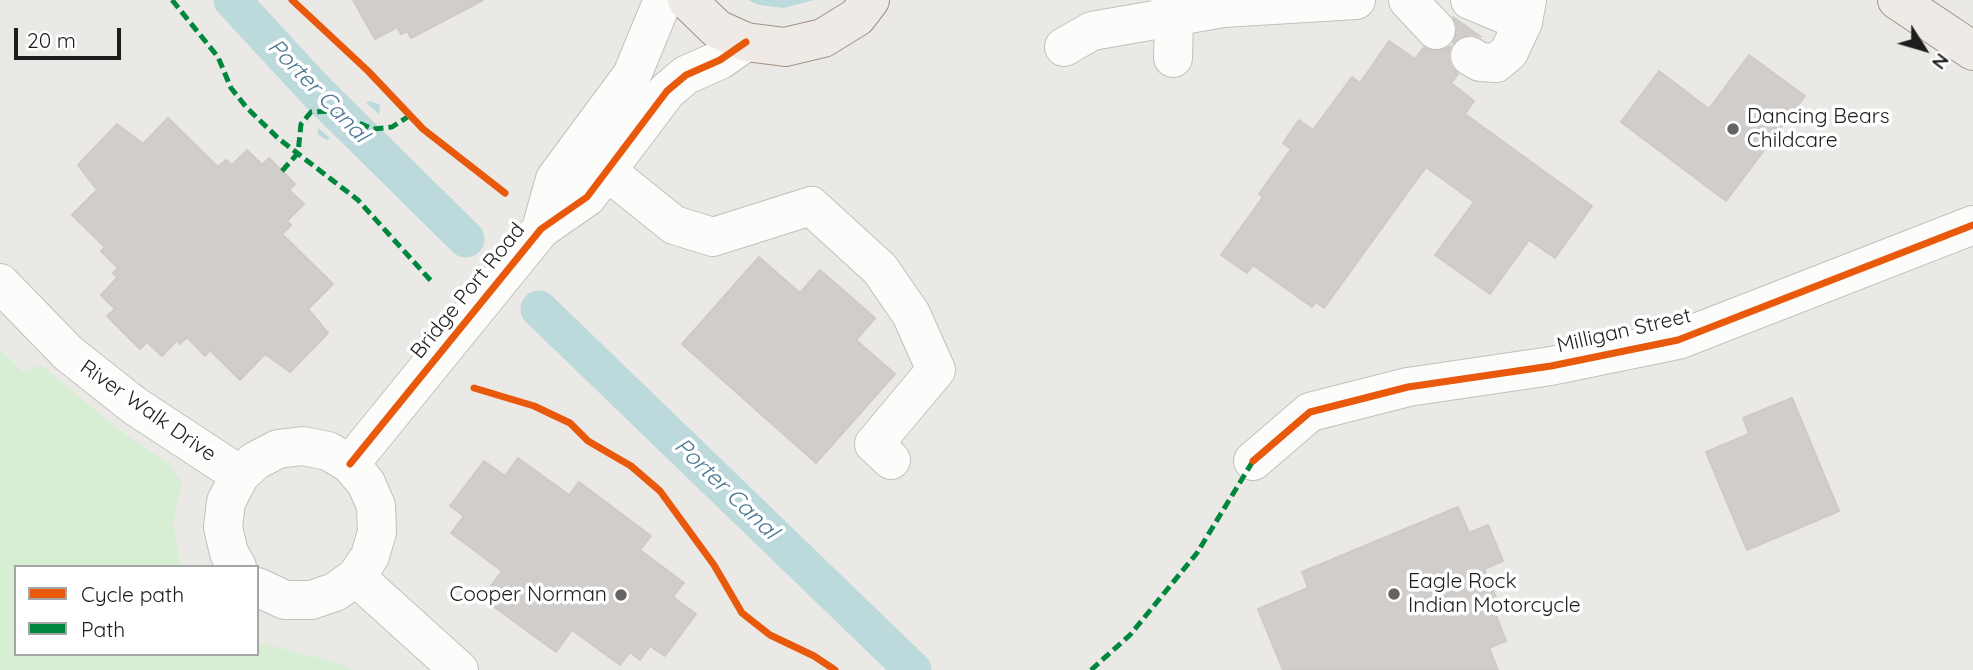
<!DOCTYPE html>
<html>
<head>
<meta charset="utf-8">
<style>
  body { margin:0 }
  #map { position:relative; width:1973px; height:670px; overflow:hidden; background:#ebe9e6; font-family:Quicksand,sans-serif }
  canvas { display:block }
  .legend { position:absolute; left:14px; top:565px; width:245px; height:91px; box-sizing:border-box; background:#fff; border:2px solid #a5a5a5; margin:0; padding:9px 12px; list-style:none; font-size:21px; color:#1d1d1d }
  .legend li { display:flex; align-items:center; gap:14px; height:35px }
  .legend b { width:35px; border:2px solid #a5a5a5 }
  .north { position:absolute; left:1889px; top:14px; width:70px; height:70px; -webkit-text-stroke:5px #fff; paint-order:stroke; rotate:127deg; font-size:19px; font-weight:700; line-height:28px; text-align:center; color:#1d1d1d }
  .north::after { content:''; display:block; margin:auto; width:24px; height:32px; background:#1d1d1d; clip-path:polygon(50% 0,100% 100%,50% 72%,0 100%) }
  .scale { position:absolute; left:14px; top:28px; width:107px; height:32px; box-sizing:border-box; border:4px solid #1d1d1d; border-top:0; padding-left:9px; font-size:21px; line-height:24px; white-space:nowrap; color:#1d1d1d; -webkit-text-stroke:5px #fff; paint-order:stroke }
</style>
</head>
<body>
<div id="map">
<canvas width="1973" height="670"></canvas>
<ul class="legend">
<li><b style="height:9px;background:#e8590c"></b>Cycle path</li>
<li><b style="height:9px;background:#00873e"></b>Path</li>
</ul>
<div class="north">N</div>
<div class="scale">20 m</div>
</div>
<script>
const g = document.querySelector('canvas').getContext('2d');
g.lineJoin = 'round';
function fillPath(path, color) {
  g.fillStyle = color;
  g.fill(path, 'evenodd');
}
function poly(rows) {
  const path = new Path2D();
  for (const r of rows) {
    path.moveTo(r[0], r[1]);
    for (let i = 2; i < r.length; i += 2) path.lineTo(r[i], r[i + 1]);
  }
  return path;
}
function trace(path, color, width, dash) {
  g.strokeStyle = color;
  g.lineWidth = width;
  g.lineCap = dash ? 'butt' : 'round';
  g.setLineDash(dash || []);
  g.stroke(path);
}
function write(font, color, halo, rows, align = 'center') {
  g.font = font + ' Quicksand,sans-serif';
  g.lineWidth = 7;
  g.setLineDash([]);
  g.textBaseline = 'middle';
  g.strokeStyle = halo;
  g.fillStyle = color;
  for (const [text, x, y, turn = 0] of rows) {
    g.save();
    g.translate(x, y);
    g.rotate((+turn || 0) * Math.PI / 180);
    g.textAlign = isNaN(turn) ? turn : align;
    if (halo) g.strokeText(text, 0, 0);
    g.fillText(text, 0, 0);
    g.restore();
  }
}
fillPath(poly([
  [0,350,24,372,41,365,119,430,170,465,182,483,173,523,181,567,16,567,16,654,257,654,257,642,338,663,352,670,0,670]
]), '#d7eed4');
fillPath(poly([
  [748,0,814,0,784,8,759,5],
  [370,101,380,105,379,117,360,119,327,140,317,134,321,121,334,119]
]), '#bcd9dc');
fillPath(poly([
  [363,100,382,117,376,123,361,122,350,136,333,141,314,124,325,115,340,115,344,106]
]), '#ebe9e6');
trace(poly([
  [232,0,317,92,466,239],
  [539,309,913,670]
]), '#bcd9dc', 37);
const building = poly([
  [353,0,483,0,411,38,407,31,401,34,397,27,375,39,353,0],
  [1453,17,1481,37,1470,34,1453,43,1457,26,1453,17],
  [1389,41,1415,59,1424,47,1440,51,1451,46,1448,56,1451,66,1458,74,1451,83,1474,101,1465,114,1592,206,1555,258,1529,240,1490,294,1435,255,1474,202,1426,167,1324,308,1316,302,1312,307,1253,265,1247,273,1221,255,1263,197,1259,194,1291,149,1283,143,1299,120,1313,130,1352,77,1360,83,1389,41],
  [1749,55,1805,96,1726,201,1621,122,1659,71,1709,109,1749,55],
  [168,118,218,167,226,160,232,165,247,150,262,165,269,158,295,184,289,190,304,204,287,221,291,225,282,234,333,284,308,309,328,333,290,372,265,354,240,380,210,350,205,356,187,337,180,344,177,340,162,356,147,342,140,349,107,316,115,309,101,295,117,278,113,273,118,268,101,251,105,247,72,215,97,190,78,165,117,124,143,144,168,118],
  [759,257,800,293,820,270,875,318,856,340,895,374,816,463,682,344,759,257],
  [1792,398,1839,511,1747,550,1706,452,1749,434,1743,418,1792,398],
  [518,458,569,495,579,482,651,536,640,550,684,583,673,597,696,614,665,656,650,646,640,660,630,652,620,665,572,630,556,652,482,598,502,571,451,533,464,516,450,506,484,461,505,476,518,458],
  [1458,507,1469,533,1488,525,1503,561,1484,569,1497,600,1491,602,1506,641,1489,648,1498,670,1283,670,1258,609,1308,588,1302,572,1458,507]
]);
fillPath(building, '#d0cdcb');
trace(building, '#cecac8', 2);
const minor = poly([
  [1170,0,1174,17,1173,58],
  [1408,0,1436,30],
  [1470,0,1523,22],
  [1064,47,1092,31,1223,8,1356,0],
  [1470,56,1480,62,1496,63,1509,52,1523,22,1527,0],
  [607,171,674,225,713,237,811,206,880,269,911,314,936,370,874,444,891,460],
  [541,229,555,179,632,75,663,0],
  [0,283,68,353,135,406,240,475],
  [1253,461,1310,412,1408,387,1551,366,1678,340,1973,225],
  [350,464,541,229,587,197,667,91,686,75,720,60,746,42],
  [237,567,229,553,223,527,226,502,240,475,255,461,278,449,303,446,328,451,350,464,366,483,376,506,377,532,370,556,356,577,335,592,311,600,285,600,257,587],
  [356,577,459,670]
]);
const major = poly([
  [687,0,717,29,746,42,785,47,823,38,857,17,870,0],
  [1897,0,1973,51]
]);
trace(minor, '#c1c0be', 40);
trace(major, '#9f9385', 40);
trace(minor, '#fcfcfb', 38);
trace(major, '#efeae5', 38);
trace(poly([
  [172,0,218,57,231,88,247,108,279,139,358,200,432,282],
  [282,171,298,153,301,124,311,112,330,111,373,129,392,127,409,116],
  [1091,670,1130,635,1197,553,1253,461]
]), '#00873e', 5, [10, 5]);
trace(poly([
  [292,0,368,71,423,129,505,193],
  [474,388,534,406,570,423,588,441,631,466,660,491,714,565,742,613,770,635,814,656,835,670],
  [1253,461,1310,412,1408,387,1551,366,1678,340,1973,225],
  [350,464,541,229,587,197,667,91,686,75,720,60,746,42]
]), '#e8590c', 7);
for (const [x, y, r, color] of [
  [1733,129,7,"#656463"],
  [1394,594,7,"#656463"],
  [621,595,7,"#656463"]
]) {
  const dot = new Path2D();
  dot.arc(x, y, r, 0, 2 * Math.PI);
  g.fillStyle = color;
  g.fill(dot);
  trace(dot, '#fff', 2.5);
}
write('21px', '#1d1d1d', '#fff', [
  ["Dancing Bears",1747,117],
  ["Childcare",1747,141],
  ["Eagle Rock",1408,582],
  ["Indian Motorcycle",1408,606],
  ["Cooper Norman",607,595,"right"]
], 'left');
write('21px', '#1d1d1d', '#fff', [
  ["Bridge Port Road",468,291,-51],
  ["Milligan Street",1624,331,-13],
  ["River Walk Drive",148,411,35]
]);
write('italic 23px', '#4c7894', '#fff', [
  ["Porter Canal",318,91,46],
  ["Porter Canal",726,489,44]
]);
</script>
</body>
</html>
